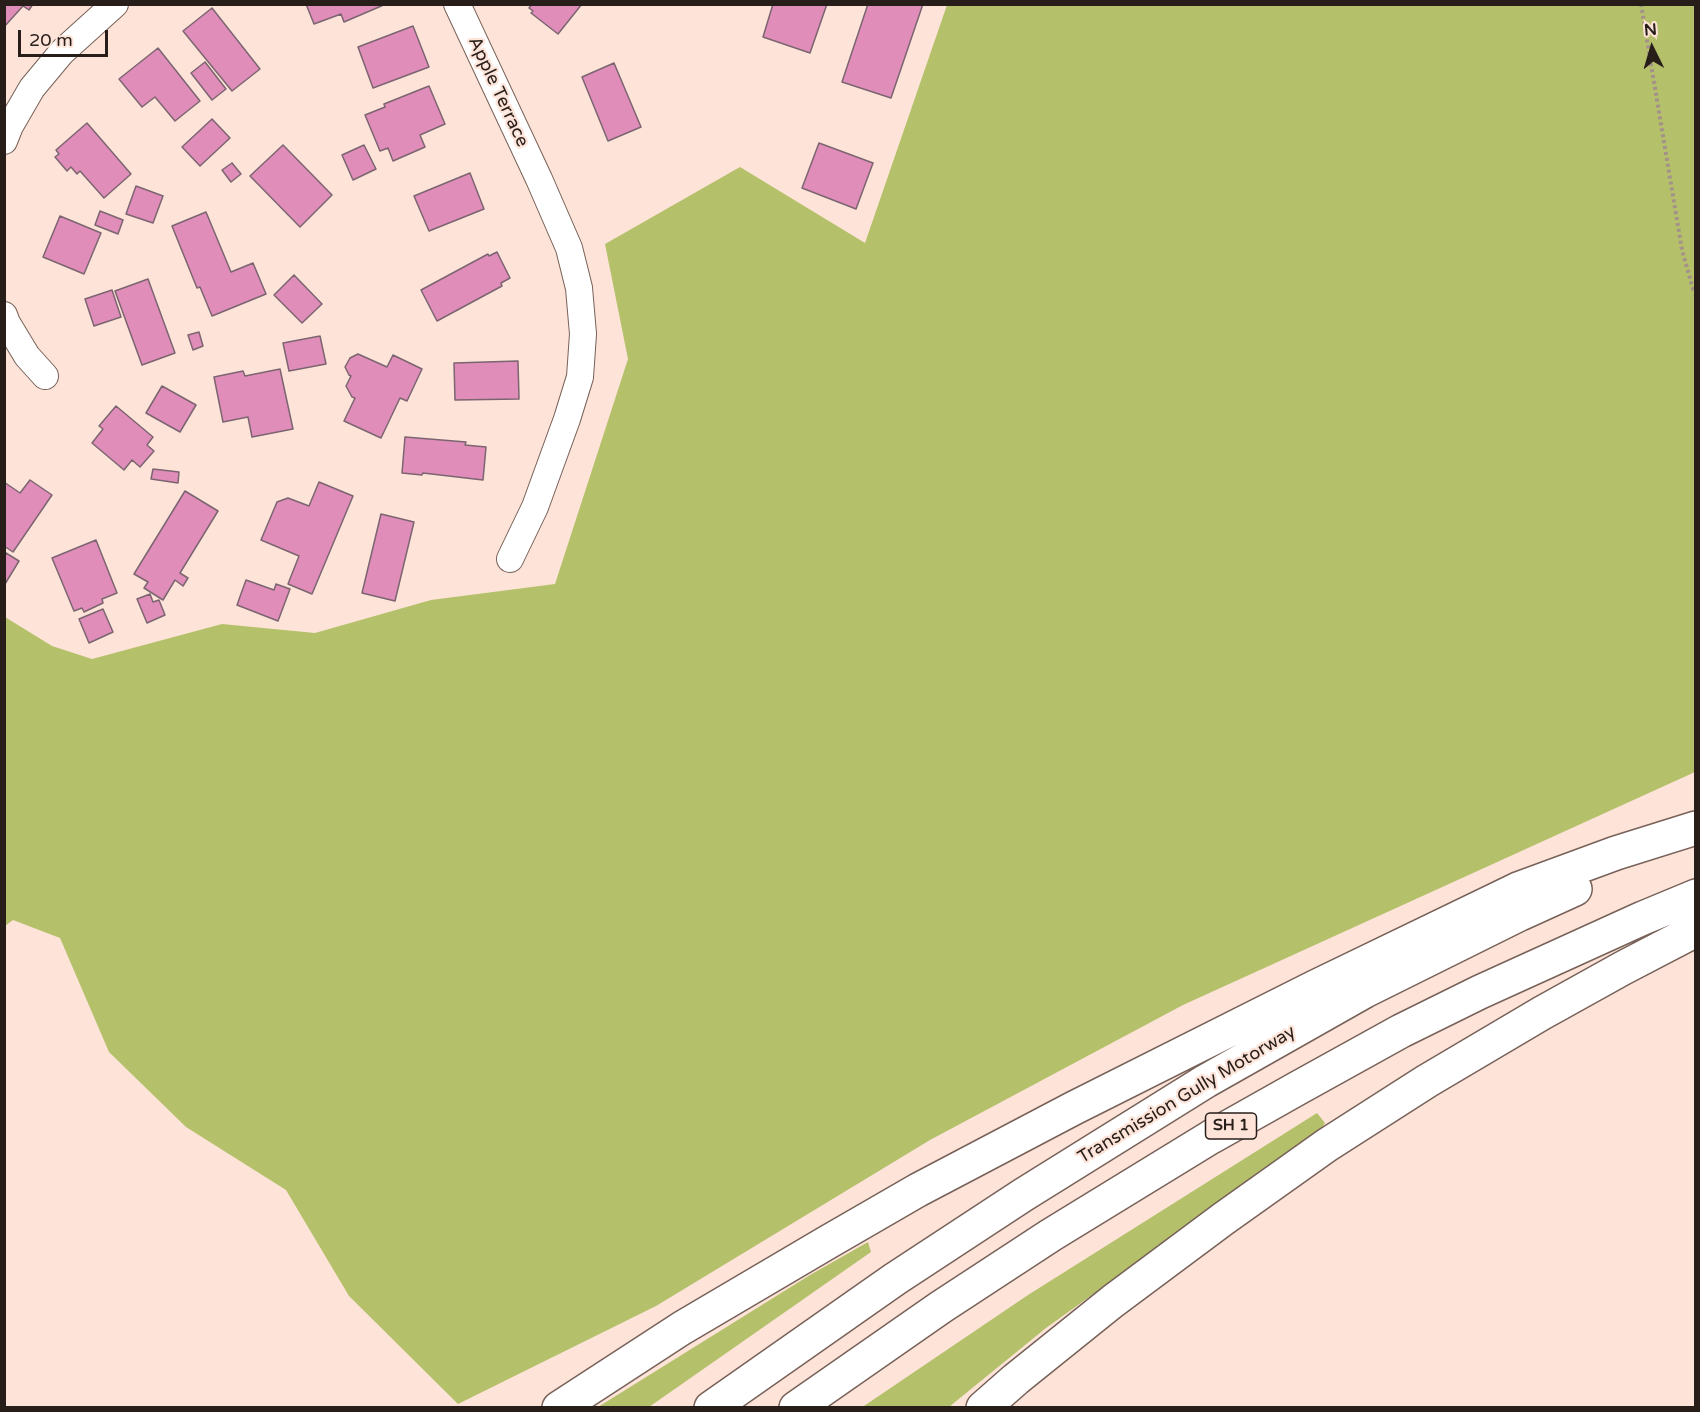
<!DOCTYPE html>
<html>
<head>
<meta charset="utf-8">
<style>
  body { margin:0 }
  #map { position:relative; width:1700px; height:1412px; overflow:hidden; background:#fde3d8; font-family:"Varela Round",sans-serif }
  canvas { display:block }
  .frame { position:absolute; inset:0; border:6px solid #271e1a; pointer-events:none }
  .north { position:absolute; left:1622px; top:18px; width:60px; height:60px; -webkit-text-stroke:4px #fde3d8; paint-order:stroke; rotate:355deg; font-size:16px; font-weight:700; line-height:24px; text-align:center; color:#271e1a }
  .north::after { content:''; display:block; margin:auto; width:21px; height:27px; background:#271e1a; clip-path:polygon(50% 0,100% 100%,50% 72%,0 100%) }
  .scale { position:absolute; left:18px; top:30px; width:90px; height:27px; box-sizing:border-box; border:3px solid #271e1a; border-top:0; padding-left:8px; font-size:18px; line-height:21px; white-space:nowrap; color:#271e1a; -webkit-text-stroke:4px #fde3d8; paint-order:stroke }
</style>
</head>
<body>
<div id="map">
<canvas width="1700" height="1412"></canvas>
<div class="frame"></div>
<div class="north">N</div>
<div class="scale">20 m</div>
</div>
<script>
const g = document.querySelector('canvas').getContext('2d');
g.lineJoin = 'round';
function fillPath(path, color) {
  g.fillStyle = color;
  g.fill(path, 'evenodd');
}
function poly(rows) {
  const path = new Path2D();
  for (const r of rows) {
    path.moveTo(r[0], r[1]);
    for (let i = 2; i < r.length; i += 2) path.lineTo(r[i], r[i + 1]);
  }
  return path;
}
function trace(path, color, width, dash) {
  g.strokeStyle = color;
  g.lineWidth = width;
  g.lineCap = dash ? 'butt' : 'round';
  g.setLineDash(dash || []);
  g.stroke(path);
}
function write(font, color, halo, rows, align = 'center') {
  g.font = font + ' "Varela Round",sans-serif';
  g.lineWidth = 4.5;
  g.setLineDash([]);
  g.textBaseline = 'middle';
  g.strokeStyle = halo;
  g.fillStyle = color;
  for (const [text, x, y, turn = 0] of rows) {
    g.save();
    g.translate(x, y);
    g.rotate((+turn || 0) * Math.PI / 180);
    g.textAlign = isNaN(turn) ? turn : align;
    if (halo) g.strokeText(text, 0, 0);
    g.fillText(text, 0, 0);
    g.restore();
  }
}
fillPath(poly([
  [947,5,1695,5,1695,772,1183,1005,930,1140,656,1306,458,1404,349,1296,286,1190,186,1127,109,1052,60,938,13,920,5,926,5,617,52,646,92,659,222,624,315,633,431,600,555,584,628,359,605,244,740,167,865,243],
  [1317,1113,1325,1123,1320,1131,1046,1328,949,1407,861,1408,1028,1295],
  [868,1242,871,1252,649,1407,598,1407,810,1275]
]), '#b4c16a');
const building = poly([
  [4,4,33,4,29,10,23,6,4,27,4,4],
  [306,4,386,4,344,22,341,14,314,24,306,4],
  [532,4,582,4,558,34,531,13,533,11,529,8,532,4],
  [773,4,827,4,810,53,763,37,773,4],
  [868,4,923,4,891,98,842,82,868,4],
  [212,8,260,69,232,91,183,31,212,8],
  [413,26,429,67,373,88,358,47,413,26],
  [158,48,200,101,175,121,155,97,142,107,119,79,158,48],
  [205,62,226,89,212,100,191,73,205,62],
  [614,63,641,127,608,141,582,77,614,63],
  [429,86,445,124,420,135,425,147,393,161,388,148,380,151,365,115,385,107,384,104,429,86],
  [212,119,230,138,200,166,182,147,212,119],
  [87,123,131,174,104,198,80,171,77,174,71,167,67,171,55,157,59,154,56,150,87,123],
  [819,143,873,163,856,209,802,188,819,143],
  [283,145,332,195,300,227,250,176,283,145],
  [364,145,376,169,353,180,342,155,364,145],
  [232,163,241,174,231,182,222,170,232,163],
  [470,173,484,209,429,231,414,196,470,173],
  [136,186,163,196,153,223,126,214,136,186],
  [100,211,123,220,118,234,95,225,100,211],
  [206,212,231,272,253,263,266,294,212,316,200,287,197,288,172,226,206,212],
  [60,216,101,233,84,274,43,257,60,216],
  [497,252,510,278,501,283,502,286,437,321,421,290,488,254,489,256,497,252],
  [294,275,322,304,302,323,274,295,294,275],
  [148,279,175,353,142,365,115,291,148,279],
  [112,290,121,317,94,326,85,299,112,290],
  [199,332,203,346,193,350,188,335,199,332],
  [320,336,326,364,289,371,283,343,320,336],
  [358,354,387,367,393,355,422,369,407,401,400,398,381,438,344,421,355,398,352,397,346,386,351,376,349,375,345,367,350,358,358,354],
  [518,361,519,399,455,400,454,363,518,361],
  [280,369,293,429,252,437,248,417,223,422,214,377,243,371,245,376,280,369],
  [162,386,196,405,180,432,146,413,162,386],
  [116,406,153,437,147,445,154,451,140,467,132,460,124,470,92,443,103,429,99,426,116,406],
  [405,437,466,442,465,445,486,447,483,480,423,473,422,475,402,473,405,437],
  [153,469,179,472,178,483,151,479,153,469],
  [30,480,52,495,13,552,4,546,4,482,20,493,30,480],
  [319,482,353,496,312,594,288,584,299,556,261,540,277,502,288,498,309,506,319,482],
  [185,491,218,511,180,573,188,578,183,586,175,580,163,600,144,588,148,582,134,574,185,491],
  [381,514,414,522,395,601,362,593,381,514],
  [96,540,117,593,102,599,103,603,84,612,82,608,74,611,52,558,96,540],
  [6,553,19,561,5,584,4,557,6,553],
  [246,580,274,590,276,584,290,589,278,621,237,605,246,580],
  [150,594,153,602,159,600,165,615,147,623,137,599,150,594],
  [103,609,113,632,89,643,79,619,103,609]
]);
fillPath(building, '#e08db9');
trace(building, '#7b6570', 1.5);
const minor = poly([
  [457,4,539,179,569,248,579,288,583,334,580,377,567,419,535,507,510,559],
  [4,141,10,126,32,88,62,52,115,4],
  [4,315,7,323,27,356,45,376]
]);
const motorway = poly([
  [559,1408,682,1328,828,1242,918,1190,1074,1108,1315,987,1518,889,1616,853,1696,828],
  [711,1408,895,1279,1023,1195,1206,1081,1365,991,1520,914,1575,889],
  [796,1408,941,1307,1051,1235,1211,1137,1298,1088,1401,1031,1480,992,1643,918,1696,896],
  [983,1408,1016,1379,1113,1301,1223,1219,1327,1145,1427,1081,1542,1013,1623,968,1696,930]
]);
trace(minor, '#776158', 28);
trace(motorway, '#776158', 36);
trace(poly([
  [1641,4,1682,250,1693,289,1696,292]
]), '#a49189', 4, [3, 3]);
trace(minor, '#fff', 26);
trace(motorway, '#fff', 33);
for (const [x, y, w] of [
  [1231,1126,51]
]) {
  const box = new Path2D();
  box.roundRect(x - w / 2, y - 13, w, 26, 4.5);
  g.fillStyle = '#fde3d8';
  g.fill(box);
  trace(box, '#271e1a', 1.5);
}
write('bold 16px', '#271e1a', null, [
  ["SH 1",1231,1126]
]);
write('18px', '#271e1a', '#fde3d8', [
  ["Apple Terrace",498,92,65],
  ["Transmission Gully Motorway",1187,1095,-31]
]);
</script>
</body>
</html>
